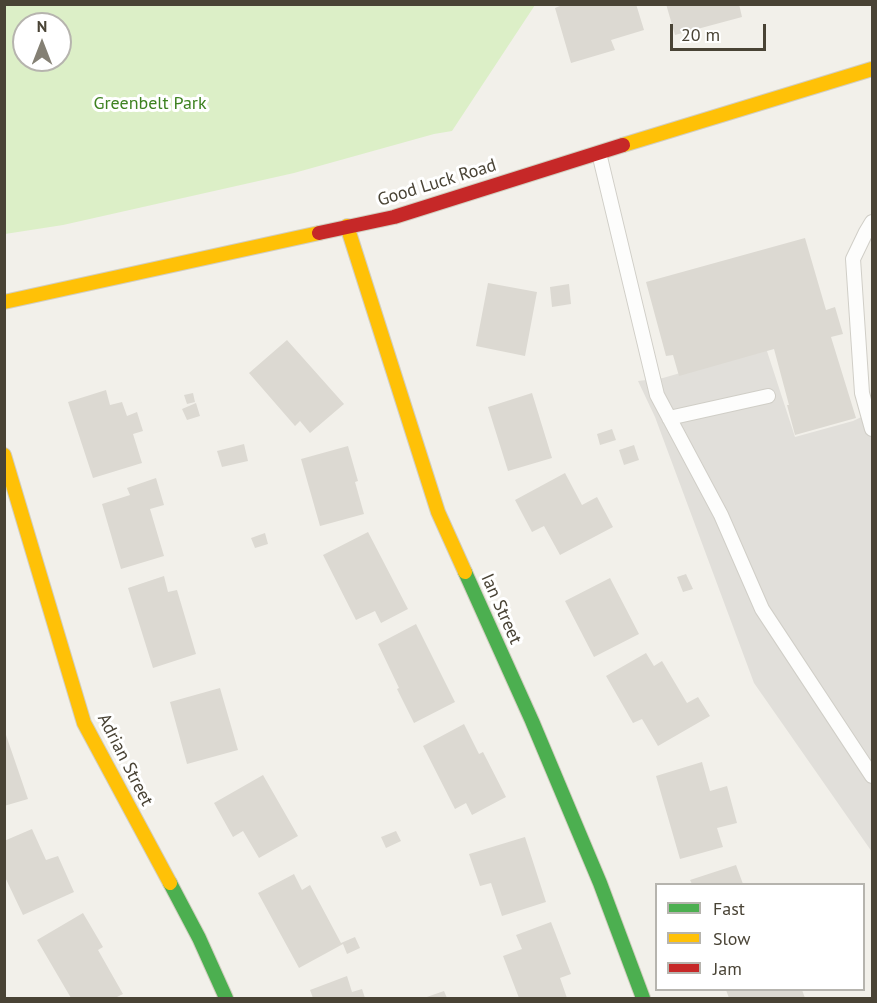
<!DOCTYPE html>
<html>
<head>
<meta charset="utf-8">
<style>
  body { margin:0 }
  #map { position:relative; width:877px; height:1003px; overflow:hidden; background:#f2f0ea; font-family:"PT Sans",sans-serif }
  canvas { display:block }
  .frame { position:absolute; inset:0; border:6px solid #494335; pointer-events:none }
  .legend { position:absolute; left:655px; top:883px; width:210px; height:108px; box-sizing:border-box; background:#fff; border:2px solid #b6b4ae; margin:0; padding:8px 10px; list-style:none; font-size:18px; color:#494335 }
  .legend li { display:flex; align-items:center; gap:12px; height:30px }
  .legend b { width:30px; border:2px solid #b6b4ae }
  .north { position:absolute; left:12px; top:12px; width:60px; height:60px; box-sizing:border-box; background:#fff; border:2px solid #b6b4ae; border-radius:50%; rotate:0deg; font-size:16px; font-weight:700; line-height:24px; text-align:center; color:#494335 }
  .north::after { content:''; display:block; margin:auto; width:21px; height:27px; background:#848074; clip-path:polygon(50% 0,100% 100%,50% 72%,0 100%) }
  .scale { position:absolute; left:670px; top:24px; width:96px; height:27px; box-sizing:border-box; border:3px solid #494335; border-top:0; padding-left:8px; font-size:18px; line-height:21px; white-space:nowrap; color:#494335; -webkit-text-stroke:4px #fff; paint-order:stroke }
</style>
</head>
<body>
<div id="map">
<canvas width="877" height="1003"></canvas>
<div class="frame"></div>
<ul class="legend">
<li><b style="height:8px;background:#4caf50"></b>Fast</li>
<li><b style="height:8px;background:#ffc107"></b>Slow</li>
<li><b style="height:8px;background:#c62828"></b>Jam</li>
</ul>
<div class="north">N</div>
<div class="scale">20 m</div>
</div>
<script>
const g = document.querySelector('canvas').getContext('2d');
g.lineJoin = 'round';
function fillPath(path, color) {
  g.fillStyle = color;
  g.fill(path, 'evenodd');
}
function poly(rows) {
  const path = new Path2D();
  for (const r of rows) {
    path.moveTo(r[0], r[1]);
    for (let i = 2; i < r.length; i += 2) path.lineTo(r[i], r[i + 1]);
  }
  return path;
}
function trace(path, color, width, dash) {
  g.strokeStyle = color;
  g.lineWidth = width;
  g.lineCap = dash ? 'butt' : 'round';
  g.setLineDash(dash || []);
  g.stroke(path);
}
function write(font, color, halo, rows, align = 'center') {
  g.font = font + ' "PT Sans",sans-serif';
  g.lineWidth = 6;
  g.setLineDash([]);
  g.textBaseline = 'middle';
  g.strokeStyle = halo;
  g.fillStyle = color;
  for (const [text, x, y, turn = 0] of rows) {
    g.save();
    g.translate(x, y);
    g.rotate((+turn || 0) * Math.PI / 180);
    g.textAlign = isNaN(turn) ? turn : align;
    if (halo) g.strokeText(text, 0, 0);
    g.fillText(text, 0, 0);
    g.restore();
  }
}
fillPath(poly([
  [5,4,535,4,535,5,452,131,434,134,294,173,63,225,5,234],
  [24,24,60,24,60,60,24,60]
]), '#dcefc7');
fillPath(poly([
  [766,348,795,437,853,421,872,412,872,852,754,683,655,417,638,381,663,378]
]), '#e1dfda');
fillPath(poly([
  [565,4,636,4,644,30,611,40,615,50,571,63,555,8],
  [666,4,739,4,742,17,675,35],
  [805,238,826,310,835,307,843,334,831,337,856,418,795,435,787,405,789,405,774,349,679,376,673,355,666,356,646,282],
  [488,283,537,292,525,356,476,346],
  [569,284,571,304,552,307,550,287],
  [287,340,344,404,310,433,300,421,295,426,249,373],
  [106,390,110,405,122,402,127,416,137,412,143,431,133,434,142,463,93,478,68,402],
  [193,393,195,402,187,404,184,395],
  [532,393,552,458,508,471,488,407],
  [196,403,200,416,187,420,182,409],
  [612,429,616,440,600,445,597,434],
  [244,444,248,461,222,467,217,451],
  [634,445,639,460,624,465,619,450],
  [348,446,358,481,355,482,364,514,320,526,301,459],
  [565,473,582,505,597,497,613,527,560,555,544,526,532,532,515,500],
  [156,478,164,505,150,509,164,556,121,569,102,504,130,495,127,488],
  [368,532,408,609,381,623,375,611,356,620,323,555],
  [265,533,268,544,255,548,251,538],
  [686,574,693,589,683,592,677,577],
  [164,576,168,592,177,590,196,654,153,668,128,588],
  [610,578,639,634,594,657,565,601],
  [416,624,455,702,414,723,397,689,399,688,378,644],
  [646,653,654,666,662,661,687,703,698,697,710,716,658,746,642,719,633,723,606,676],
  [220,688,238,750,187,764,170,702],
  [464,724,479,754,483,752,506,797,472,815,466,803,455,809,423,746],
  [6,735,28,799,4,806,4,736],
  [702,762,710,791,727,786,737,823,717,828,723,847,680,859,656,776],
  [263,775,298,836,259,858,243,831,233,837,214,803],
  [32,829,46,860,58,856,74,892,23,915,4,875,4,841],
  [396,831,401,841,386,848,381,837],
  [525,837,546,902,502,916,491,883,480,886,469,854],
  [736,865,743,884,692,884,690,880],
  [294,874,302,890,310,885,341,943,355,937,360,948,347,954,343,944,299,968,258,893],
  [83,913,103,947,98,950,123,994,115,998,71,998,37,940],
  [551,922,571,974,560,978,567,998,519,998,503,956,522,949,516,935],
  [347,976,352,992,362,989,365,998,313,998,310,990],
  [726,990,802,990,805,998,729,998],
  [444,991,447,998,424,998]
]), '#dcd9d2');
const lane = poly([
  [599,153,657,395,721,515,762,609,872,776],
  [872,222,866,232,853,259,862,393,872,429],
  [669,418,768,396]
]);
const fast = poly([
  [465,572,532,721,600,883,643,998],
  [170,883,199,938,226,998]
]);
const slow = poly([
  [623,145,872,69],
  [347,226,438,512,465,572],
  [4,302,319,233],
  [4,455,84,723,170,883]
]);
const jam = poly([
  [319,233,394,217,623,145]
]);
trace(lane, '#d0cec7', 16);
trace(fast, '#d2cec0', 16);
trace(slow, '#d2cec0', 16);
trace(jam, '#d2cec0', 16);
trace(lane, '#fdfdfc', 14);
trace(fast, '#4caf50', 14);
trace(slow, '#ffc107', 14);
trace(jam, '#c62828', 14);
write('18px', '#3e8221', '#fff', [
  ["Greenbelt Park",150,104]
]);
write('18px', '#494335', '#fff', [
  ["Good Luck Road",437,183,-17],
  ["Ian Street",501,609,66],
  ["Adrian Street",125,760,63]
]);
</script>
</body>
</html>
